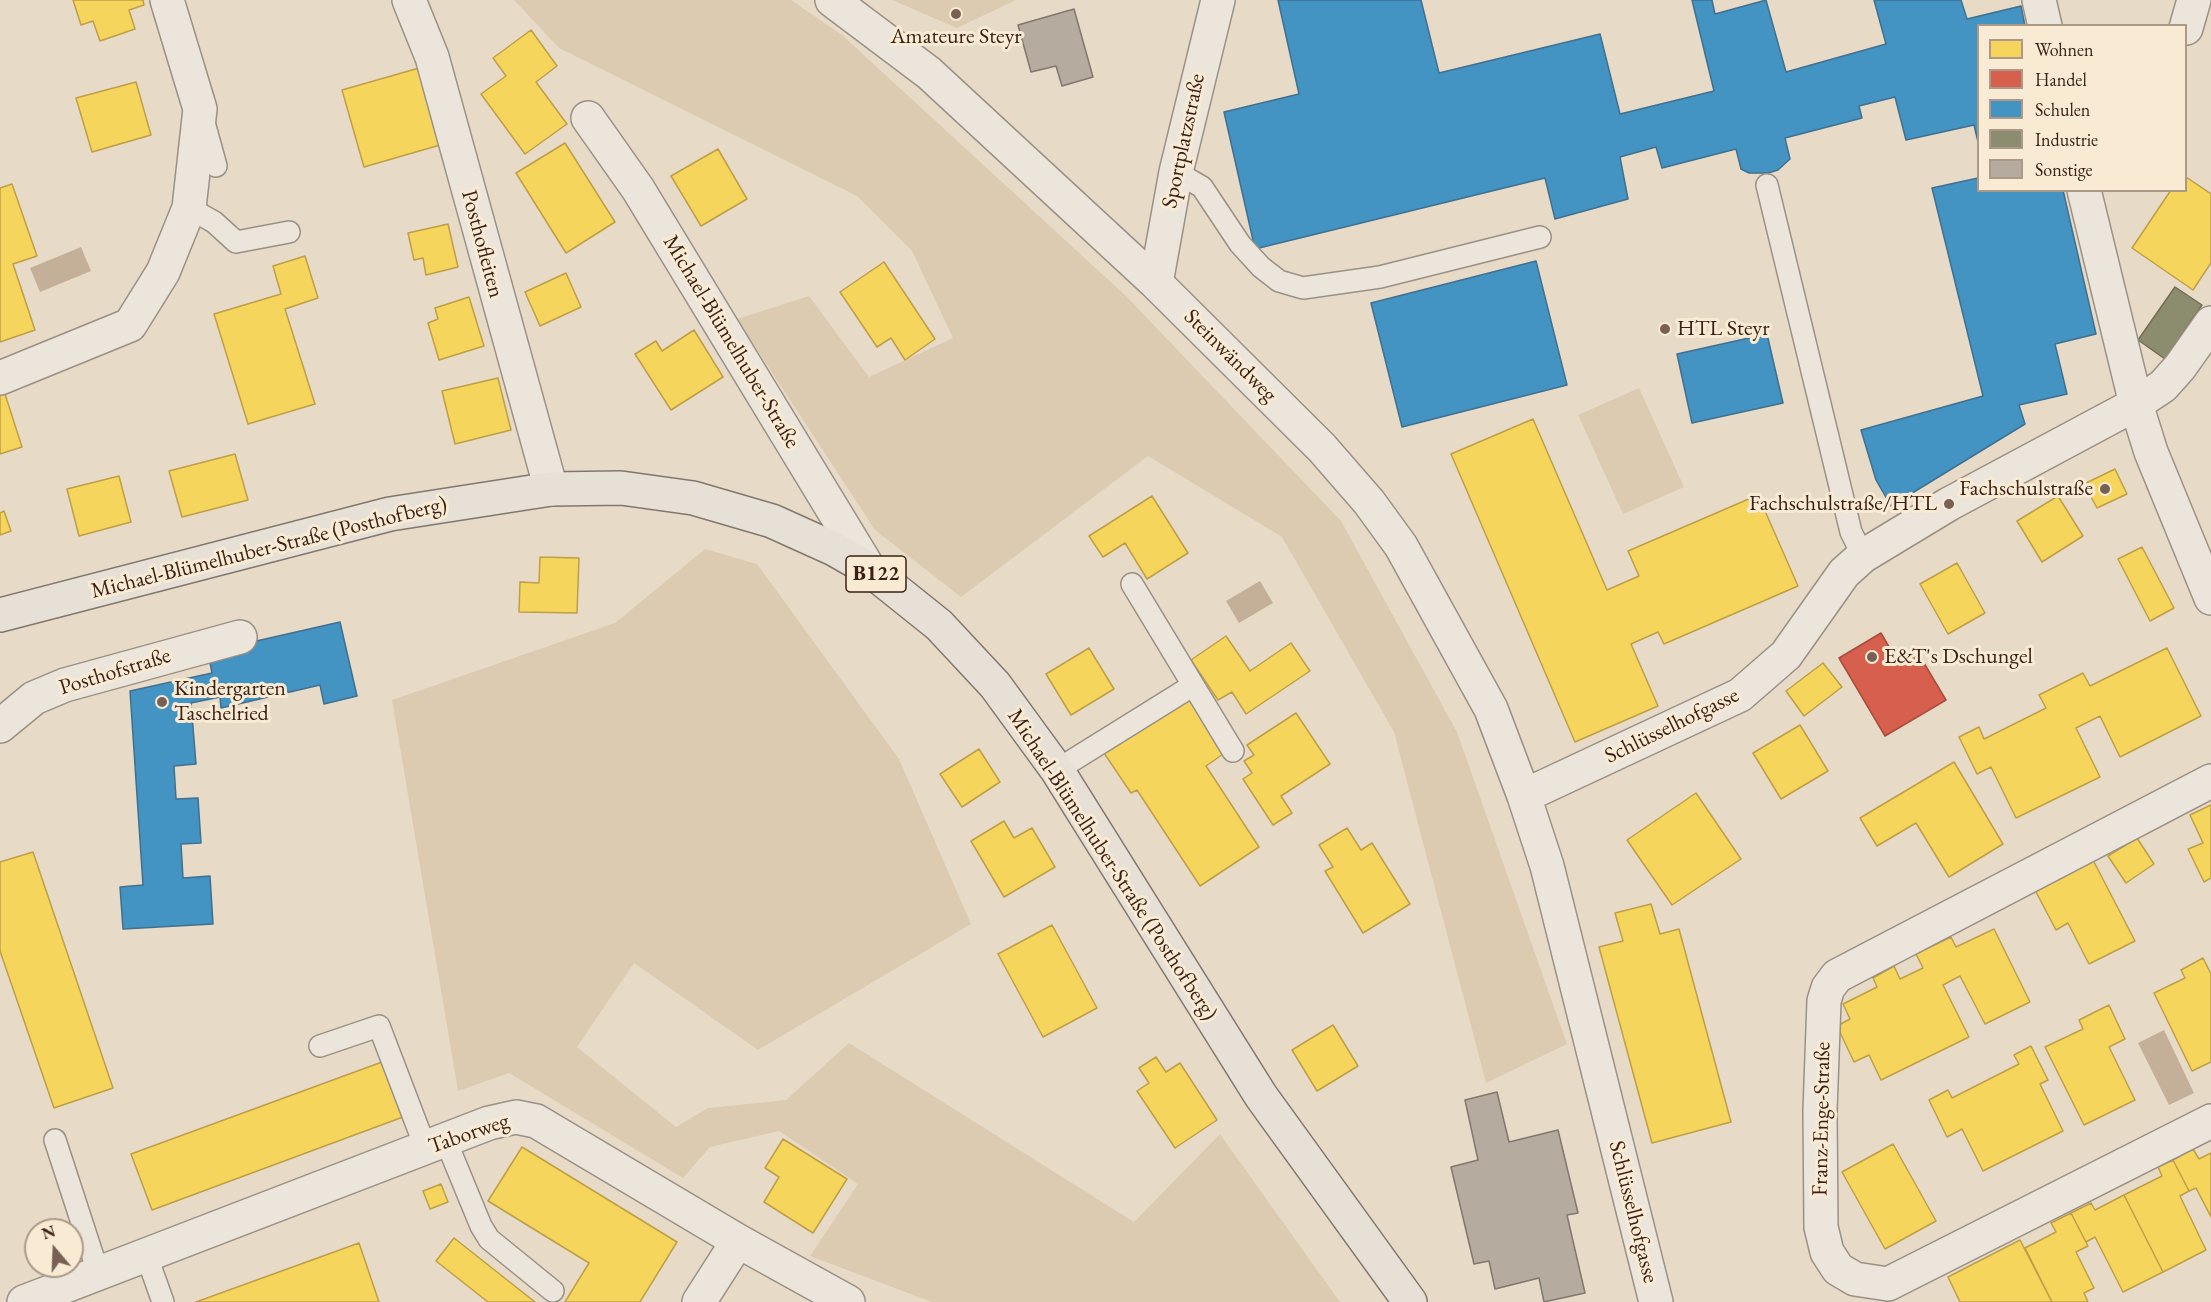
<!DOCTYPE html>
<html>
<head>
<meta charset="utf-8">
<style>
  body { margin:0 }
  #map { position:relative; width:2211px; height:1302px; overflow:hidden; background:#e7dbc8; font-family:"EB Garamond",serif }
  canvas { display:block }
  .legend { position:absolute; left:1977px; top:24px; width:210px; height:168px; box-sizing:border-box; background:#f8ead3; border:2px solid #ad9987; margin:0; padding:8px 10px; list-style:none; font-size:18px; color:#3c2016 }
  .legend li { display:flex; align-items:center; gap:12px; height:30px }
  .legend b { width:30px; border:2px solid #ad9987 }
  .north { position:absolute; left:24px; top:1218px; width:60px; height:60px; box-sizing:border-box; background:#f8ead3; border:2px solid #ad9987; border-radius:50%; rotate:341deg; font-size:16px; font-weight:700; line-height:24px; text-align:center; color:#3c2016 }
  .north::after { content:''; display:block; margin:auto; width:21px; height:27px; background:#786154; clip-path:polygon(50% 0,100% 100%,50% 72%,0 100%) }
</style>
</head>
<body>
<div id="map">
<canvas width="2211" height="1302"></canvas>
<ul class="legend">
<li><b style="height:16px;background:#f6d55c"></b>Wohnen</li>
<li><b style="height:16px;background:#d6604d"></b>Handel</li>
<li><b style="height:16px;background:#4393c3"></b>Schulen</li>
<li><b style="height:16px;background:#8c8c6e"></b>Industrie</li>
<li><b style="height:16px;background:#b5ab9e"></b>Sonstige</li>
</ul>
<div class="north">N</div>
</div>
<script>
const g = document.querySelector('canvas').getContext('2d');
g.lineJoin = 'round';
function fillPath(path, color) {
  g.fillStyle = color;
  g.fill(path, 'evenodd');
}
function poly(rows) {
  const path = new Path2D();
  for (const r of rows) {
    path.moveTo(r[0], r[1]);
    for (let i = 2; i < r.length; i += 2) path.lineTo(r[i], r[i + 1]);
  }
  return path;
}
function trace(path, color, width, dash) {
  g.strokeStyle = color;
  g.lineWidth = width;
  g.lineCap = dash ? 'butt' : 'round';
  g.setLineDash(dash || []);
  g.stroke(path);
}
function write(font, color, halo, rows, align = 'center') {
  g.font = font + ' "EB Garamond",serif';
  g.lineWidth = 6;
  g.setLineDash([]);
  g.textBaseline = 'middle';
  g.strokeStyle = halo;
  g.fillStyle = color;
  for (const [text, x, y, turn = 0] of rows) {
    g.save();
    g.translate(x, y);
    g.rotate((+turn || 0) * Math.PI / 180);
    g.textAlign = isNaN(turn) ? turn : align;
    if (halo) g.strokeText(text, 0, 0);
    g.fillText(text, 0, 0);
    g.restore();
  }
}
fillPath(poly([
  [514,0,791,0,842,35,1126,296,1341,521,1457,732,1567,1044,1486,1083,1394,732,1282,537,1148,456,961,597,875,530,737,319,809,296,869,377,953,338,912,251,857,196,559,48],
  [892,0,1016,0,957,28],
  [1639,388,1684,487,1623,514,1578,415],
  [705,549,757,564,899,759,971,924,758,1050,634,963,577,1047,676,1127,708,1108,786,1100,849,1043,1134,1222,1220,1134,1340,1302,932,1302,810,1256,858,1184,779,1131,710,1147,683,1178,509,1073,458,1091,392,700,615,623]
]), '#ddcbb1');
fillPath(poly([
  [81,247,91,271,40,292,30,268],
  [1260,581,1273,603,1239,623,1226,601],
  [2164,1030,2194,1093,2169,1105,2138,1043]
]), '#c4b098');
const homes = poly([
  [73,0,143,0,144,5,129,10,135,29,100,41,93,21,81,25,73,0],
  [531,30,557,66,536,82,567,124,525,154,481,94,506,76,493,58,531,30],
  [419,68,440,145,364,167,342,90,419,68],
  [136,82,151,135,92,152,76,98,136,82],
  [565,143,615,222,566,253,516,173,565,143],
  [718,149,747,199,701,226,671,176,718,149],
  [2186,177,2211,194,2211,263,2193,290,2132,248,2171,190,2186,190,2186,177],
  [12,184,37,256,13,264,35,330,0,342,0,188,12,184],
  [448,224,458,267,426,275,423,258,414,260,408,233,448,224],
  [305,256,318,298,285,309,315,404,248,424,214,314,281,294,273,266,305,256],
  [884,262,935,339,905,360,891,338,877,347,840,292,884,262],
  [566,273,581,307,540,326,525,292,566,273],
  [469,297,484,346,439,360,428,323,438,319,435,308,469,297],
  [694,330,723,377,671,410,635,354,656,341,662,351,694,330],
  [498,378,511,430,455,444,442,391,498,378],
  [5,394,22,447,0,454,0,395,5,394],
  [1533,419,1607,590,1639,576,1628,551,1758,495,1798,586,1664,644,1658,632,1631,644,1658,706,1575,742,1451,454,1533,419],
  [235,454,248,500,182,517,169,471,235,454],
  [2115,469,2127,494,2097,508,2084,484,2115,469],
  [119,476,131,522,79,536,67,489,119,476],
  [1152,496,1188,553,1147,579,1125,543,1103,557,1089,536,1152,496],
  [2058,496,2083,536,2042,562,2017,521,2058,496],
  [4,511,11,531,0,535,0,513,4,511],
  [2142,547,2174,608,2150,621,2118,559,2142,547],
  [540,557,579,558,577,613,519,612,520,582,539,583,540,557],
  [1957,563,1985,613,1948,634,1920,584,1957,563],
  [1226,636,1250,671,1291,643,1310,671,1246,714,1232,692,1218,700,1191,660,1226,636],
  [1089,648,1114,689,1071,715,1046,674,1089,648],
  [2167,648,2201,716,2120,757,2100,716,2076,728,2100,777,2016,818,1991,767,1977,774,1959,737,1979,727,1984,739,2046,708,2039,695,2083,673,2090,686,2167,648],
  [1823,663,1842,687,1804,716,1786,691,1823,663],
  [1190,697,1226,752,1206,766,1259,847,1200,886,1137,790,1131,793,1104,753,1190,697],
  [1296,713,1330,764,1281,796,1292,813,1273,825,1243,779,1252,773,1244,761,1254,755,1247,745,1296,713],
  [1800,725,1828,771,1781,799,1753,753,1800,725],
  [979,749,1000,782,962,807,940,774,979,749],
  [1954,762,2003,844,1949,877,1916,823,1877,846,1860,818,1954,762],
  [1696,793,1741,859,1672,905,1627,840,1696,793],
  [2211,805,2211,878,2204,882,2188,849,2203,843,2190,815,2211,805],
  [1004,821,1014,838,1032,828,1055,867,1004,897,971,841,1004,821],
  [1347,828,1361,850,1372,843,1410,904,1363,933,1325,871,1333,867,1319,845,1347,828],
  [2137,838,2154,864,2126,883,2108,856,2137,838],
  [33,852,113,1088,54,1108,0,951,0,862,33,852],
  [2093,860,2135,941,2089,964,2068,923,2056,930,2035,890,2093,860],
  [1651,904,1660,934,1679,929,1731,1122,1652,1143,1599,947,1623,941,1615,913,1651,904],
  [1052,925,1097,1008,1043,1037,998,954,1052,925],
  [1994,929,2030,1002,1985,1024,1960,976,1943,985,1969,1037,1881,1080,1869,1055,1854,1062,1837,1026,1850,1019,1843,1004,1877,987,1873,978,1894,966,1900,979,1923,968,1916,954,1951,937,1956,947,1994,929],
  [2203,958,2211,974,2211,1062,2192,1071,2154,993,2185,978,2181,970,2203,958],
  [2109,1005,2125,1039,2109,1047,2135,1100,2084,1125,2045,1047,2083,1029,2079,1020,2109,1005],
  [1333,1025,1358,1066,1317,1091,1292,1050,1333,1025],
  [2031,1046,2048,1080,2040,1084,2063,1131,1983,1171,1962,1129,1947,1137,1929,1100,1948,1090,1952,1098,2019,1064,2014,1055,2031,1046],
  [1156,1057,1166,1072,1180,1063,1217,1120,1175,1148,1137,1091,1149,1083,1139,1068,1156,1057],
  [382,1062,403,1117,152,1210,131,1154,382,1062],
  [783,1139,847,1179,813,1233,764,1202,779,1177,765,1168,783,1139],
  [1893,1144,1936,1221,1885,1249,1842,1172,1893,1144],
  [522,1147,677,1242,640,1302,565,1302,589,1263,488,1201,522,1147],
  [2193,1149,2199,1159,2211,1153,2211,1217,2196,1188,2189,1191,2173,1160,2193,1149],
  [2173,1160,2189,1191,2180,1196,2206,1250,2163,1272,2124,1195,2162,1176,2158,1167,2173,1160],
  [441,1184,448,1202,430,1209,423,1191,441,1184],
  [2124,1195,2163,1272,2123,1292,2095,1237,2086,1242,2071,1213,2091,1203,2095,1210,2124,1195],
  [2071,1213,2088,1246,2076,1252,2094,1288,2084,1293,2088,1302,2052,1302,2025,1248,2056,1232,2051,1223,2071,1213],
  [454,1238,535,1302,488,1302,436,1261,454,1238],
  [2020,1240,2052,1302,1960,1302,1948,1277,2020,1240],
  [359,1243,379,1302,196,1302,359,1243]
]);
fillPath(homes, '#f6d55c');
trace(homes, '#be9f47', 1.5);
const shops = poly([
  [1881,633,1899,664,1918,653,1946,700,1885,736,1839,658,1881,633]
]);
fillPath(shops, '#d6604d');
trace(shops, '#a84d3c', 1.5);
const schools = poly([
  [1278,0,1421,0,1439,73,1600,34,1620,114,1714,91,1692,0,1712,0,1715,14,1766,0,1786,72,1886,44,1874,0,1961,0,1967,19,2021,6,2025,26,1978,26,1978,142,1974,125,1906,140,1895,97,1859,106,1862,118,1785,138,1790,159,1778,170,1768,173,1749,173,1741,169,1736,149,1662,168,1656,147,1620,157,1628,199,1555,219,1545,178,1255,249,1224,112,1299,94,1278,0],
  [1978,178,1978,190,2063,190,2096,334,2055,344,2067,394,2019,405,2025,424,1891,506,1876,480,1861,430,1983,396,1932,188,1978,178],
  [1536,261,1567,385,1402,427,1371,303,1536,261],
  [1767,334,1783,403,1692,423,1677,354,1767,334],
  [340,622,357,696,324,704,320,685,221,708,220,697,191,703,196,764,174,766,176,799,198,798,201,843,181,844,183,878,210,876,213,924,123,929,120,887,143,885,130,691,212,673,208,652,340,622]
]);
fillPath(schools, '#4393c3');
trace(schools, '#41708f', 1.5);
const industry = poly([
  [2175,287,2202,305,2165,359,2138,340,2175,287]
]);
fillPath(industry, '#8c8c6e');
trace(industry, '#746c54', 1.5);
const building = poly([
  [1074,9,1093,77,1062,86,1056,66,1031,72,1018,25,1074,9],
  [1497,1092,1509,1142,1558,1130,1578,1213,1567,1215,1585,1293,1544,1302,1539,1278,1495,1289,1489,1261,1474,1264,1451,1167,1478,1160,1465,1100,1497,1092]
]);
fillPath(building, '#b5ab9e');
trace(building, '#82776d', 1.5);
const lane = poly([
  [205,126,216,166],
  [1176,172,1202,187,1240,244,1261,267,1279,281,1303,288,1380,277,1540,237],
  [1767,185,1851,532,1863,556],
  [189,208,214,222,236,242,289,232],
  [1132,584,1233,751],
  [1057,770,1192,686],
  [320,1046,379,1026,426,1149],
  [55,1140,99,1275],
  [446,1141,481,1226,489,1239,553,1291],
  [147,1257,163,1302]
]);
const street = poly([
  [409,0,432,57,551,489],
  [832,0,929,73,1156,283,1322,448,1369,502,1401,546,1491,709,1524,796,1547,866,1656,1302],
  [2039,0,2045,26],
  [2186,28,2194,0],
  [588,118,638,189,869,569],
  [2084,190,2136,404,2151,452,2211,598],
  [1156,283,1176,172,1218,0],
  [0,378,130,325,163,272,189,208,200,109,167,0],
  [0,726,34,698,65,685,240,637],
  [2211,781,1837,976,1828,988,1824,1001,1820,1111,1821,1227,1827,1252,1838,1269,1855,1279,1888,1284,2211,1121],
  [1524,796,1740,695,1786,655,1844,573,1863,556,1949,504,2136,404,2163,386,2180,367,2211,323],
  [24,1302,489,1123,516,1117,536,1121,738,1241,848,1302],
  [699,1302,738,1241]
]);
const primary = poly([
  [0,615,390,514,551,489,621,488,693,498,772,521,834,549,869,569,939,625,995,685,1057,770,1261,1096,1410,1302]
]);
trace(lane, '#9b9084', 24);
trace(street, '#9b9084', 36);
trace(primary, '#82776d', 36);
trace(lane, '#ebe5dc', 21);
trace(street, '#ebe5dc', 33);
trace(primary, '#e7e0d6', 33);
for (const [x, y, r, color] of [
  [956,14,6,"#786154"],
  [1665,329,6,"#786154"],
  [2105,489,6,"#786154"],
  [1949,504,6,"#786154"],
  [1872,657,6,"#786154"],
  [162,702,6,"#786154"]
]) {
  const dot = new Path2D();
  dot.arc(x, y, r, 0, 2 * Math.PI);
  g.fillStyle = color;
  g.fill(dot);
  trace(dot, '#f8ead3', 2);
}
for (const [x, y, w] of [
  [876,574,60]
]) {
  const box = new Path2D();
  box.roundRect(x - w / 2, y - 18, w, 36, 4.5);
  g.fillStyle = '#f8ead3';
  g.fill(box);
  trace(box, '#3c2016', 1.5);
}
write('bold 21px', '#3c2016', null, [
  ["B122",876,574]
]);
write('22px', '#3c2016', '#f8ead3', [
  ["Amateure Steyr",956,37,"center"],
  ["HTL Steyr",1677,329],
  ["Fachschulstraße",2093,489,"right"],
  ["Fachschulstraße/HTL",1937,504,"right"],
  ["E&T's Dschungel",1884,657],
  ["Kindergarten",174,689],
  ["Taschelried",174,714]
], 'left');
write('22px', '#3c2016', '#f8ead3', [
  ["Sportplatzstraße",1184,141,-78],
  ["Posthofleiten",482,244,75],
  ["Michael-Blümelhuber-Straße",731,342,59],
  ["Steinwändweg",1230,356,45],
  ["Michael-Blümelhuber-Straße (Posthofberg)",269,548,-14],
  ["Posthofstraße",115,672,-17],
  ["Schlüsselhofgasse",1672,726,-26],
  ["Michael-Blümelhuber-Straße (Posthofberg)",1112,865,57],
  ["Franz-Enge-Straße",1822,1119,-89],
  ["Taborweg",469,1134,-19],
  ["Schlüsselhofgasse",1633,1212,76]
]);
</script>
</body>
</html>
